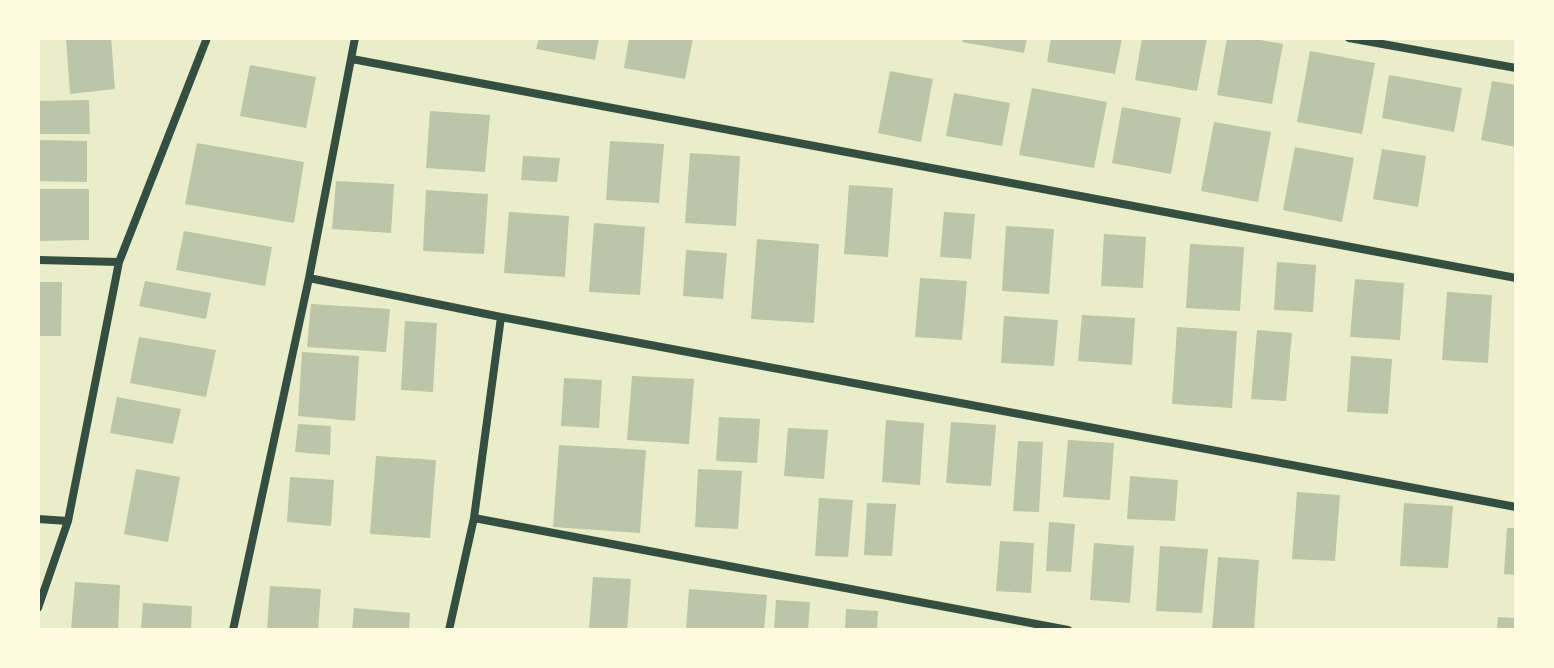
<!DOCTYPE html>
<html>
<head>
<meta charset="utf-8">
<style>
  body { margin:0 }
  #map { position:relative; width:1554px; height:668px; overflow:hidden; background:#e9edc9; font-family:Helvetica,sans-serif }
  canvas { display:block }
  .frame { position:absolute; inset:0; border:40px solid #fefae0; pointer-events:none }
</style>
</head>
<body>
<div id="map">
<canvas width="1554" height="668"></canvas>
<div class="frame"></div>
</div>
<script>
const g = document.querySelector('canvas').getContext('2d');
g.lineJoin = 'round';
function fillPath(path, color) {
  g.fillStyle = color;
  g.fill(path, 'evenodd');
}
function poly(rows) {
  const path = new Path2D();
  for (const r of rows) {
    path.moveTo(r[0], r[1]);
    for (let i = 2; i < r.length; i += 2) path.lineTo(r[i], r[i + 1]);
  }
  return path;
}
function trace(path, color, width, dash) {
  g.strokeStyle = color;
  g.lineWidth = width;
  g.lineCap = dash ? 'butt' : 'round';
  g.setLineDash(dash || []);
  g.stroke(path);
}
fillPath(poly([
  [66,38,111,38,115,89,70,94],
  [539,38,599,38,595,60,536,49],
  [629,38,693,38,685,79,624,68],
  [963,38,1027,38,1024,53,962,42],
  [1051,38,1122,38,1115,74,1047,62],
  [1142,38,1207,38,1197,91,1135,80],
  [1227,38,1249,38,1283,44,1272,104,1217,95],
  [1310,51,1375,63,1362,134,1297,122],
  [250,65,316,77,306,128,240,116],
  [890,71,933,79,921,142,878,133],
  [1389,75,1462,88,1454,132,1382,118],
  [1492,81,1516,85,1516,147,1481,140],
  [1032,88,1107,102,1094,168,1019,155],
  [954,93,1010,103,1002,146,946,136],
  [89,100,90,134,38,134,38,101],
  [1122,107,1181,118,1171,174,1112,163],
  [430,111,490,115,485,172,426,168],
  [1214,122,1271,132,1258,202,1201,191],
  [38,140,87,141,87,182,38,181],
  [610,141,664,144,659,203,606,200],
  [197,143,304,162,294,223,185,204],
  [1295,147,1354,158,1342,222,1283,210],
  [1382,149,1426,156,1418,207,1373,199],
  [690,153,740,156,736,226,685,223],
  [523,156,560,158,557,182,521,180],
  [336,181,394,184,391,233,332,229],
  [849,185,893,188,888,257,844,254],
  [38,189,89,189,89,240,38,241],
  [426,190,488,194,484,254,423,251],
  [509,212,569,216,565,277,504,273],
  [944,212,975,214,971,259,940,257],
  [594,223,645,227,640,295,589,292],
  [1006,226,1054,229,1049,294,1002,291],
  [184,231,272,247,265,286,176,270],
  [1104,234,1146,237,1143,288,1101,286],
  [757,239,819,244,814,323,751,319],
  [1190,244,1244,247,1240,311,1186,308],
  [686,250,727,253,723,299,683,296],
  [1277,262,1316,265,1313,312,1274,310],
  [920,278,967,281,962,340,915,337],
  [1355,279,1404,283,1400,340,1350,337],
  [145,281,211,293,206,319,139,306],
  [38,282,62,282,61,336,38,336],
  [1447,292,1492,295,1488,363,1442,360],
  [311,304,390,309,386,352,307,347],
  [1082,315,1135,318,1132,365,1078,361],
  [1004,316,1058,320,1054,366,1001,363],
  [405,321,437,323,433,392,401,390],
  [1177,327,1237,331,1232,408,1172,404],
  [1257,330,1292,333,1286,401,1251,399],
  [139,337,216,350,206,397,130,383],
  [302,352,359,356,355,421,298,416],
  [1351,356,1392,359,1388,414,1347,412],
  [632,376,694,379,689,444,627,440],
  [564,378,602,380,599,428,561,426],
  [117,397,181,409,173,444,110,433],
  [719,417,760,419,757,463,716,461],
  [886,420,924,423,920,485,882,482],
  [951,422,996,425,991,486,946,483],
  [298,424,331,426,330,455,295,452],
  [788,428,828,430,824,479,784,476],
  [1068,440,1114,443,1110,500,1063,497],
  [1018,441,1043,442,1039,512,1013,511],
  [559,445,646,450,640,533,553,527],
  [376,456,436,460,430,538,370,534],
  [136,469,180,477,168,542,124,534],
  [698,469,742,471,738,529,695,527],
  [1130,476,1178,480,1175,521,1127,519],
  [290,477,334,480,331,526,287,522],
  [1297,492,1340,495,1335,561,1292,559],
  [819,498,853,500,848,557,815,556],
  [867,503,896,504,892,556,864,555],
  [1404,503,1453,506,1448,568,1400,566],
  [1049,522,1075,524,1071,572,1046,571],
  [1507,528,1516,528,1516,575,1504,574],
  [1000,541,1034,543,1031,593,996,591],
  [1094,543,1134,546,1130,603,1090,600],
  [1160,546,1208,549,1202,613,1156,611],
  [1218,557,1259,560,1254,630,1212,630],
  [593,577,631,579,627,630,589,630],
  [75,582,120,585,118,630,71,630],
  [270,586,321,589,318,630,267,630],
  [689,589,767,595,764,630,686,630],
  [776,600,810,602,808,630,774,630],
  [143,603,192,606,191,630,141,630],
  [354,608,410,613,409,630,352,630],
  [846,609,878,611,877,630,845,630],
  [1498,617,1516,618,1516,630,1497,630]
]), '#bcc5a7');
trace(poly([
  [1349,38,1516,68],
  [352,59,1516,278],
  [38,260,119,262],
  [309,278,501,317,1516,507],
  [474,518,1068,630],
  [38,519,68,521],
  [38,608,68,521,119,262,207,38],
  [233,630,309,278,355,38],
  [449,630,474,518,501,317]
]), '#344e41', 8);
</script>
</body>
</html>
